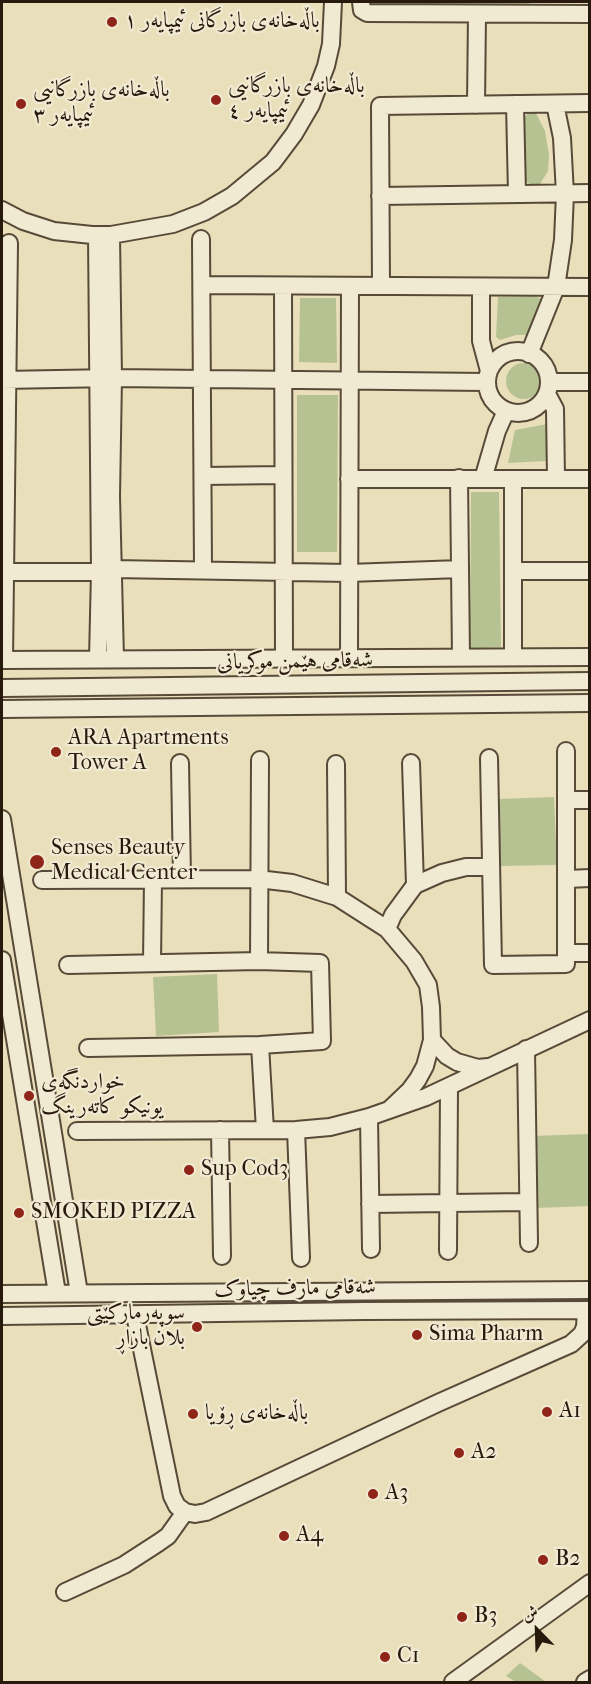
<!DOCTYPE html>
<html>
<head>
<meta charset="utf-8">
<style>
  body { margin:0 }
  #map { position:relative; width:591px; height:1684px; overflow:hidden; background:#eadfbb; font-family:"IM FELL French Canon",Amiri,serif }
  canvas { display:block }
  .frame { position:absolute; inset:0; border:3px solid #27190c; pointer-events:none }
  .north { position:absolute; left:507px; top:1600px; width:60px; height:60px; -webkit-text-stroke:4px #f1ead3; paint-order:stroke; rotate:337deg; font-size:16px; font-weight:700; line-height:24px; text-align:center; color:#27190c }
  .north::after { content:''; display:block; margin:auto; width:21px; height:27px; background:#27190c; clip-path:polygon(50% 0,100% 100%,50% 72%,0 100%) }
</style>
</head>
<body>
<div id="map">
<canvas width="591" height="1684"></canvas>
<div class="frame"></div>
<div class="north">ش</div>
</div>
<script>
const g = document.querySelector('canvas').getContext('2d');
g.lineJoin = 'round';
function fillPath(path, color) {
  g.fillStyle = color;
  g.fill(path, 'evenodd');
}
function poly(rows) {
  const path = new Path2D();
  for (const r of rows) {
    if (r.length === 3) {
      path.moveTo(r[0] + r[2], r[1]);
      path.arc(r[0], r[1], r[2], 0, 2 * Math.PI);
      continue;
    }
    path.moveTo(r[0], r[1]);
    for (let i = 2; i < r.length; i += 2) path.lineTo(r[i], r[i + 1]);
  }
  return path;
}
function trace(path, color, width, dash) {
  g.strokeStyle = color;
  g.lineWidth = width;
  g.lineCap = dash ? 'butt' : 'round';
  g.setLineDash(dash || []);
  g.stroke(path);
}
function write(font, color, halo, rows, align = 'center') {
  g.font = font + ' "IM FELL French Canon",Amiri,serif';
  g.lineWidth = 4.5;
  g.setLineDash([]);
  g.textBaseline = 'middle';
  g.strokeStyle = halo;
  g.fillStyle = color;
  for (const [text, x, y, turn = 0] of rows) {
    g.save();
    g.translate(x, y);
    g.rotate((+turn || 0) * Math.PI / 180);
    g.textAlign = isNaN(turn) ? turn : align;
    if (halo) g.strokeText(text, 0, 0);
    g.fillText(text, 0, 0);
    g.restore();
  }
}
fillPath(poly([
  [365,3,529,3,530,10,364,10],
  [529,112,536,113,545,131,549,155,548,171,540,184,530,184,524,180,525,117],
  [534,296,543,299,532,335,516,335,500,340,496,337,498,297],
  [300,298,336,298,337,363,299,362],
  [524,381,18],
  [297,395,338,395,337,552,297,552],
  [547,424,547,461,508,463,515,430],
  [471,492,499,492,501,647,470,649],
  [554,797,557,865,500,866,498,799],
  [217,974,219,1032,156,1036,153,977],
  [589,1134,589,1206,535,1208,533,1136],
  [520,1663,546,1682,516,1682,506,1676]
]), '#b6c291');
const minor = poly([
  [361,2,362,10,367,13,590,14],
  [515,104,517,194],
  [476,105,477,14],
  [380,196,590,193],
  [2,210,23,221,54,231,92,235,111,235,173,224,204,212,232,196,273,162,294,134,311,105,326,66,331,44,333,2],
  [97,235,100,572,98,659],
  [111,235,113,378,111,496,115,659],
  [201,239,203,569],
  [202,285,590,287],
  [283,286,284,658],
  [381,286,380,106,590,103],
  [481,287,481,341,489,371],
  [518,382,31],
  [529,354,556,287,563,240,565,194,562,138,555,104],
  [2,380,113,378,486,382],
  [549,382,590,382],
  [547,394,555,409,556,479],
  [203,476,283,475],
  [459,478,461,657],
  [349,479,590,479],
  [483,479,497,431,506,411],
  [113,569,349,573,460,569],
  [513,571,590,571],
  [2,572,100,572],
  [513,657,513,480],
  [349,658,350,286],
  [2,660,590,657],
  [4,660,9,243],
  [2,688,590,681],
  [2,709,590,703],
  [489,758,493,965,566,964,566,751],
  [180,763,182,878],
  [411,763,415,885],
  [336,764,337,897],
  [567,800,590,800],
  [2,819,79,1293],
  [567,879,590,878],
  [42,880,258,879,292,883,337,897,387,929,414,961,428,985,431,1007,432,1040,425,1066,418,1079,410,1090,389,1110],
  [387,929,393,915,415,885,442,873,466,867,490,867],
  [566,953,590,953],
  [2,960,57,1293],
  [259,961,260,760],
  [152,963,153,879],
  [68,965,259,961,320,963,322,1041,260,1045,88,1048],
  [432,1040,447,1056,457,1062,478,1068,488,1067],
  [260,1045,265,1130],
  [526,1049,529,1243],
  [369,1117,371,1249],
  [220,1130,222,1256],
  [296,1130,301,1258],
  [77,1131,296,1130,330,1127,369,1117,426,1097,590,1020],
  [370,1204,528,1202],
  [448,1251,449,1087],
  [2,1294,590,1290],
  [135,1315,172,1496,177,1506,185,1512,195,1514,206,1512,438,1403,571,1344,582,1334,585,1327,586,1310],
  [2,1316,365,1311,590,1310],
  [65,1592,124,1565,158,1543,168,1536,185,1512],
  [453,1682,590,1583],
  [585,1682,590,1679]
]);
trace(minor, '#584a38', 20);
trace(minor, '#f1ead3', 16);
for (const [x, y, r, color] of [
  [112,22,6,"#8f2418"],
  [216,100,6,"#8f2418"],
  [21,104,6,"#8f2418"],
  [56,752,6,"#8f2418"],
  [37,862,8,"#8f2418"],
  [29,1096,6,"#8f2418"],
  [189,1170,6,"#8f2418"],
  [19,1213,6,"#8f2418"],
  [197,1327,6,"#8f2418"],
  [417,1335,6,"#8f2418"],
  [547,1412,6,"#8f2418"],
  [193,1414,6,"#8f2418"],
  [459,1453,6,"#8f2418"],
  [373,1494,6,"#8f2418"],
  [284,1536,6,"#8f2418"],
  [543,1560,6,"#8f2418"],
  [462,1617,6,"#8f2418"],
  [385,1657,6,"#8f2418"]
]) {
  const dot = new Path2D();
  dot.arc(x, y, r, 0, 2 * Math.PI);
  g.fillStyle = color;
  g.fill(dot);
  trace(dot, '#f1ead3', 2);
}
write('22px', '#27190c', '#f1ead3', [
  ["باڵەخانەی بازرگانی ئیمپایەر ١",124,22],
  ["باڵەخانەی بازرگانیی",228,87],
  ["ئیمپایەر ٤",228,112],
  ["باڵەخانەی بازرگانیی",33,91],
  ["ئیمپایەر ٣",33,116],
  ["ARA Apartments",68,739],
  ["Tower A",68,764],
  ["Senses Beauty",51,849],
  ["Medical Center",51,874],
  ["خواردنگەی",41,1083],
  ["یونیکو کاتەرینگ",41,1108],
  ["Sup Cod3",201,1170],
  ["SMOKED PIZZA",31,1213],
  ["سوپەرمارکێتی",185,1314,"right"],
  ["بلان بازاڕ",185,1339,"right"],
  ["Sima Pharm",429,1335],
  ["A1",559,1412],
  ["باڵەخانەی ڕۆیا",205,1414],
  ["A2",471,1453],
  ["A3",385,1494],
  ["A4",296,1536],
  ["B2",555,1560],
  ["B3",474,1617],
  ["C1",397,1657]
], 'left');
write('22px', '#27190c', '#f1ead3', [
  ["شەقامی هێمن موکریانی",295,662,-1],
  ["شەقامی مارف چیاوک",295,1289,-1]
]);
</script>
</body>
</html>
